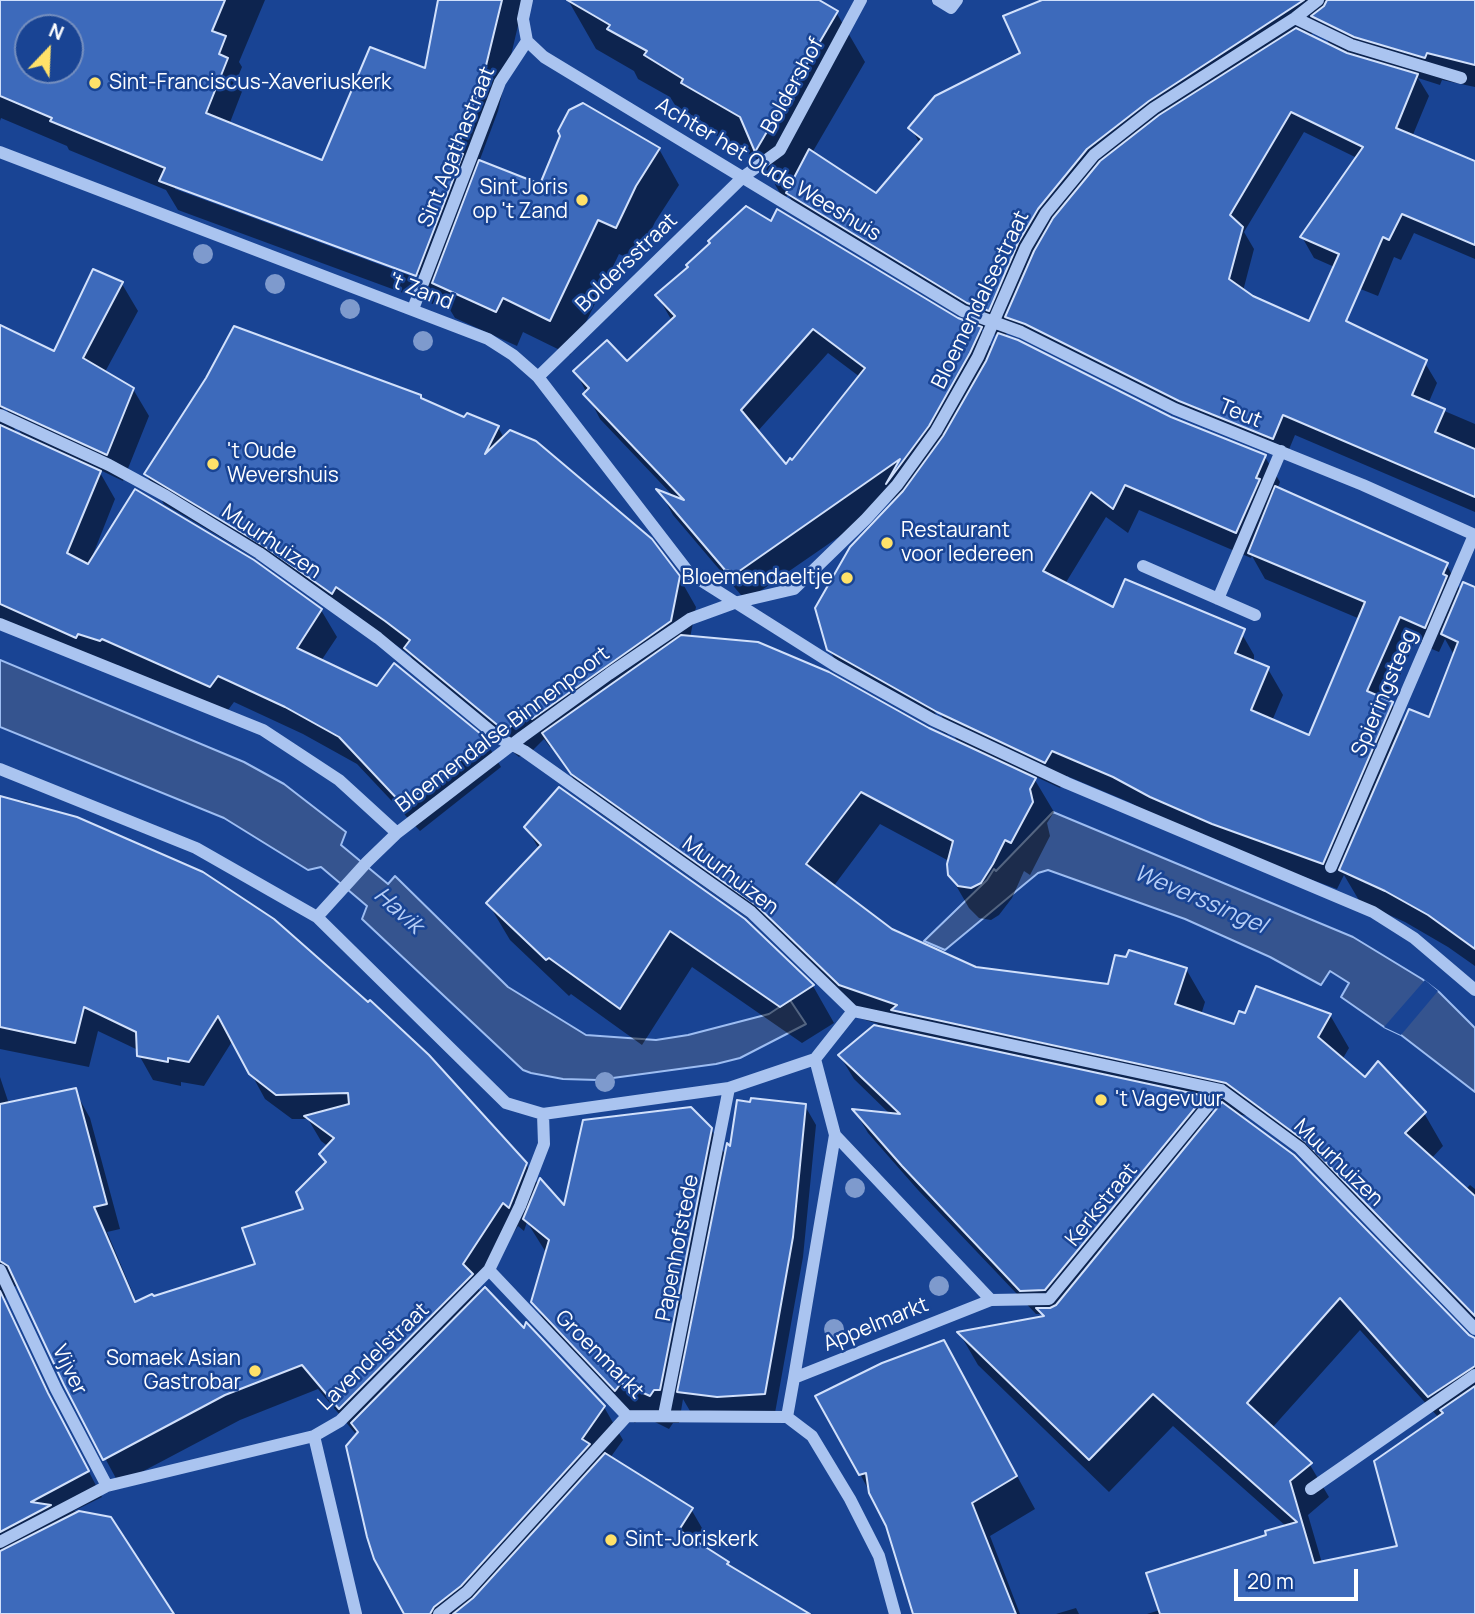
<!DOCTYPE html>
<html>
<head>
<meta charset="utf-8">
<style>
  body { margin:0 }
  #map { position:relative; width:1475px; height:1614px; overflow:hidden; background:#194494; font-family:Manrope,sans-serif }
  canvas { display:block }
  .north { position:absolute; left:14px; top:14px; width:70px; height:70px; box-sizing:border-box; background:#194494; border:2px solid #758fbf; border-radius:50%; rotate:23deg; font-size:19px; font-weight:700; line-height:28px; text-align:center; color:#fff }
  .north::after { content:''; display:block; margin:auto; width:24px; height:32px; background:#ffe169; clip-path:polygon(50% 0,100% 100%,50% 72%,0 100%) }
  .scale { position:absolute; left:1234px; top:1569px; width:124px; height:32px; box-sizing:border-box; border:4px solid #fff; border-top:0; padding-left:9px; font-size:21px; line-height:24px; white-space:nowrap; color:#fff; -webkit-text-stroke:5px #194494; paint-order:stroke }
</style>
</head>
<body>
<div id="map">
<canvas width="1475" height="1614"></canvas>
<div class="north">N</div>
<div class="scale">20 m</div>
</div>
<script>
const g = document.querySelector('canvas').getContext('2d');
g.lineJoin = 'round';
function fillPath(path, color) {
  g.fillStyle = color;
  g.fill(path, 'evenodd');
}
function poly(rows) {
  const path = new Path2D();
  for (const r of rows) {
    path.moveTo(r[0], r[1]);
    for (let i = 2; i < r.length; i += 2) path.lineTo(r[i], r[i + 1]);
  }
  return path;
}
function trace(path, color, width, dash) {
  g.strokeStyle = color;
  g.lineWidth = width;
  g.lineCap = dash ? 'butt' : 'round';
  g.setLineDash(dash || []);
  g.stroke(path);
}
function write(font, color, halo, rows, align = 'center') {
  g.font = font + ' Manrope,sans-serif';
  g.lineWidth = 5;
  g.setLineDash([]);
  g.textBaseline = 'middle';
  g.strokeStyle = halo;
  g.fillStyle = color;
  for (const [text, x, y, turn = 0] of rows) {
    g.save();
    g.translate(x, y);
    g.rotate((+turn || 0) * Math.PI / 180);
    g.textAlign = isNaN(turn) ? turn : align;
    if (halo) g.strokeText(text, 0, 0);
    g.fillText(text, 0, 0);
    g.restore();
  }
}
const water = poly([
  [0,660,244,762,284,784,346,832,341,845,388,884,395,876,508,987,586,1035,656,1040,688,1035,769,1014,790,1000,806,1024,740,1058,716,1064,598,1080,563,1079,531,1073,523,1070,362,919,367,906,321,867,308,870,224,818,0,727,0,660],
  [1053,812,1353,937,1422,979,1439,992,1475,1028,1475,1092,1401,1035,1384,1027,1341,997,1349,983,1330,971,1321,985,1270,957,1185,919,1048,870,1038,873,945,950,924,941,987,880,994,869,996,871,1053,812]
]);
fillPath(water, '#35548f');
trace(water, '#9dbdf2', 2);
fillPath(poly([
  [1425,980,1438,991,1401,1035,1384,1027]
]), '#194494');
fillPath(poly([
  [79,0,265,0,239,62,242,67,237,79,243,89,229,125,323,163,426,71,440,0,524,0,498,111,479,162,541,186,659,149,679,185,655,222,636,262,619,254,570,355,523,332,517,346,455,318,438,290,433,304,178,210,166,190,69,150,67,146,1,118,0,121,0,12],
  [28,28,70,28,70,70,28,70],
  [175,185,425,277,424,281,175,189],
  [568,0,816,0,836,12,865,62,812,153,876,196,920,144,911,128,1022,54,1046,0,1475,0,1475,87,1442,80,1440,85,1418,78,1429,96,1412,137,1475,203,1475,259,1414,233,1401,260,1394,257,1378,296,1348,284,1339,269,1314,258,1302,237,1357,158,1304,132,1244,232,1254,249,1243,291,1309,323,1425,363,1437,383,1428,404,1475,424,1475,512,1295,435,1285,459,1011,323,1005,337,1170,418,1265,457,1280,482,1277,489,1446,564,1461,591,1475,589,1475,966,1448,947,1405,922,1360,902,1344,875,1337,889,1228,849,1167,823,1129,802,1067,776,1060,788,1032,775,1054,812,1047,823,1050,836,1030,875,1024,871,1012,898,999,915,991,920,979,918,969,908,950,875,949,861,880,824,833,887,891,931,976,969,1110,986,1186,969,1205,1002,1201,1015,1235,1026,1330,1015,1349,1048,1342,1060,1366,1079,1424,1113,1443,1146,1431,1159,1465,1190,1470,1185,1475,1189,1475,1328,1327,1175,1247,1116,1234,1113,1468,1337,1475,1339,1475,1614,1147,1614,1160,1610,1268,1537,1287,1527,1173,1426,1109,1492,978,1365,960,1334,1044,1318,1042,1314,1036,1314,918,1190,868,1133,855,1111,891,1115,854,1079,840,1056,878,1024,859,1018,777,938,592,807,552,746,550,747,544,739,526,757,523,754,519,757,423,678,410,655,353,615,164,504,146,474,422,400,465,419,498,427,504,438,679,577,696,607,690,638,928,729,955,742,956,739,934,704,931,706,948,735,844,676,829,649,901,494,753,596,741,595,673,515,661,493,675,498,600,419,576,372,627,363,672,321,657,295,958,320,973,324,804,221,788,194,784,200,762,162,712,133,708,125,675,105,670,97,638,79,634,71,596,49],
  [1320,27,1331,47,1309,36],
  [981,329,999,336,993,350],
  [828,353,860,377,792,463,786,467,757,432],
  [1139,510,1251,558,1252,556,1265,579,1360,619,1310,737,1272,721,1283,695,1268,669,1254,663,1254,655,1239,629,1114,609,1065,584,1106,517,1128,533],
  [1445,639,1454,655,1430,719,1404,725,1391,703,1388,702,1415,642,1439,652],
  [1210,1108,1219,1109,1214,1115],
  [1360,1330,1439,1418,1399,1548,1322,1563,1308,1515,1329,1497,1310,1465,1272,1428],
  [122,284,138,311,105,372,133,389,149,416,123,481,98,469,115,499,92,557,321,610,337,637,321,661,378,688,394,665,485,740,501,767,420,831,357,764,303,734,234,702,225,714,118,665,116,668,0,622,0,404,18,435,22,435,0,399,0,329,55,353],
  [0,798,26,801,51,812,526,1164,539,1186,565,1208,711,1129,726,1156,732,1150,805,1106,816,1125,803,1257,775,1413,690,1411,683,1399,679,1423,673,1423,669,1429,641,1415,635,1423,553,1336,533,1302,547,1254,527,1222,524,1231,518,1226,478,1287,481,1293,604,1407,623,1440,610,1458,691,1509,710,1542,706,1549,728,1563,731,1568,805,1614,405,1614,359,1434,357,1430,355,1433,318,1389,240,1420,119,1484,65,1384,20,1289,15,1286,6,1291,5,1300,62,1420,102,1497,74,1511,110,1518,171,1614,0,1614,0,1077,9,1104,76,1093,90,1118,120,1229,107,1232,137,1303,257,1266,306,1210,326,1164,321,1155,329,1147,321,1141,308,1119,292,1119,265,1099,233,1040,204,1086,181,1082,181,1086,153,1080,139,1055,138,1050,98,1031,89,1067,0,1049],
  [526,827,744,920,813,986,834,1023,802,1043,692,967,642,1045,571,994,569,996,510,940,488,903,539,849],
  [962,1375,1035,1509,990,1536,1020,1614,915,1614,888,1526,860,1474],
  [1076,1608,1079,1614,1056,1614]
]), '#0007');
const building = poly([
  [0,0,225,0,212,31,226,36,219,54,228,58,206,113,322,160,370,47,425,68,438,0,502,0,482,82,456,151,463,154,416,276,159,181,165,168,50,121,52,118,0,96,0,0],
  [28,28,70,28,70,70,28,70,28,28],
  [567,0,819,0,838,11,755,152,740,117,681,83,683,79,644,55,647,51,607,29,610,25,567,0],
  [1042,0,1304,0,1149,101,1087,149,1038,209,1018,243,989,311,967,303,786,193,809,149,876,193,922,139,908,128,935,96,1020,53,1003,16,1042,0],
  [1327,0,1475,0,1475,65,1427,53,1425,58,1354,37,1311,16,1324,6,1327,0],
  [1296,28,1347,53,1418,74,1396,128,1475,161,1475,245,1402,214,1389,240,1383,237,1346,321,1427,360,1412,395,1445,409,1435,432,1475,449,1475,497,1283,415,1273,439,1179,401,1025,324,1005,317,1034,251,1053,218,1100,161,1159,115,1296,28],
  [1291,112,1363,147,1300,237,1339,254,1309,321,1253,296,1229,279,1243,227,1230,215,1291,112],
  [583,103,660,148,636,186,616,228,598,220,550,321,503,298,496,312,432,283,479,160,540,184,560,136,558,131,569,110,583,103],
  [746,206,771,221,777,209,958,318,982,327,970,353,929,426,886,484,900,459,738,572,725,570,656,489,684,500,583,394,589,388,573,371,607,340,627,361,675,316,655,295,688,267,686,265,710,243,708,241,746,206],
  [813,329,865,368,792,460,790,458,786,464,741,410,813,329],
  [93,269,123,282,83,358,134,388,107,455,0,406,0,325,54,351,93,269],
  [234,326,421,395,421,398,464,417,467,413,499,426,485,454,510,430,536,441,652,539,680,576,671,621,532,719,526,711,509,728,505,725,501,728,404,648,410,640,385,621,336,587,332,594,264,546,144,474,206,378,234,326],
  [998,333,1018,340,1171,417,1266,455,1256,478,1260,479,1236,533,1125,485,1113,509,1091,492,1043,571,1113,607,1125,579,1245,629,1235,653,1269,667,1251,710,1309,735,1365,602,1248,553,1275,486,1448,563,1443,574,1447,576,1425,628,1400,617,1367,691,1393,702,1323,864,1212,824,1150,797,1113,777,1052,751,1045,763,937,712,827,650,815,608,850,547,903,491,943,436,986,361,998,333],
  [0,425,101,471,67,553,88,564,135,489,254,560,322,609,297,648,377,686,394,663,487,739,403,805,339,737,285,707,218,676,210,687,102,639,100,641,78,634,76,638,0,604,0,425],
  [1463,582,1475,587,1475,949,1428,915,1385,891,1339,870,1409,709,1429,717,1458,642,1441,634,1463,582],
  [681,635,758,642,829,672,929,728,1036,778,1030,789,1033,802,1011,843,1005,840,993,864,981,883,971,888,958,886,948,875,947,864,953,841,861,792,806,864,892,929,976,967,1108,984,1115,955,1126,957,1129,950,1187,968,1175,1004,1234,1024,1239,1011,1245,1013,1256,986,1331,1014,1318,1037,1365,1077,1378,1061,1426,1112,1405,1133,1475,1196,1475,1316,1306,1142,1226,1083,891,1010,897,1005,839,985,756,905,571,774,542,733,681,635],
  [559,787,745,919,814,985,780,1007,670,931,620,1009,549,958,546,960,486,903,541,845,524,827,559,787],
  [0,796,77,817,203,872,274,919,368,1002,370,1000,429,1055,527,1163,509,1208,503,1203,463,1264,473,1274,339,1409,302,1365,225,1395,103,1460,64,1385,8,1266,0,1261,0,1104,76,1088,107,1204,94,1207,135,1302,152,1294,154,1296,255,1264,242,1228,303,1209,296,1192,326,1162,319,1154,334,1138,304,1116,349,1104,348,1093,276,1095,249,1074,218,1016,189,1062,168,1058,168,1062,137,1056,136,1032,84,1007,75,1043,0,1027,0,796],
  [874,1025,1205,1096,1045,1290,1020,1291,902,1166,852,1109,900,1114,838,1055,874,1025],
  [751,1098,806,1104,793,1237,765,1394,717,1397,677,1392,727,1143,730,1146,737,1100,750,1102,751,1098],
  [1222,1102,1294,1155,1469,1335,1475,1338,1475,1366,1428,1397,1340,1298,1247,1403,1312,1463,1290,1481,1314,1563,1397,1546,1374,1461,1443,1413,1440,1410,1475,1386,1475,1614,1160,1614,1146,1573,1266,1535,1265,1531,1297,1522,1153,1394,1089,1460,957,1332,1044,1316,1036,1308,1050,1308,1056,1305,1222,1102],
  [691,1107,712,1128,660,1390,654,1390,650,1396,621,1383,615,1391,531,1302,549,1240,523,1219,540,1178,564,1205,583,1120,691,1107],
  [485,1287,524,1328,526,1322,605,1406,582,1439,590,1444,461,1586,434,1607,430,1614,404,1614,374,1559,367,1537,346,1446,358,1432,351,1423,485,1287],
  [0,1291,48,1393,89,1471,31,1502,51,1505,0,1532,0,1291],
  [944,1340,1017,1476,972,1503,1016,1614,913,1614,886,1526,869,1493,866,1473,859,1475,815,1396,882,1363,944,1340],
  [605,1453,693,1508,679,1530,729,1562,727,1564,810,1614,453,1614,473,1598,605,1453],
  [79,1511,111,1517,174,1614,0,1614,0,1551,79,1511]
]);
fillPath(building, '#3d6abb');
trace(building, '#d1e0fb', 2);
trace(poly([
  [938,0,951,8,957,0],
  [1295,18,1351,45,1461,78],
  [527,41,544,57,963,311,1021,332,1175,409,1363,485,1475,535],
  [0,152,488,339,513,355,538,377,689,573,836,666,933,720,1067,783,1373,912,1414,938,1475,990],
  [413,309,500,82,527,41,523,19,527,0],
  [538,377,743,177,780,150,861,0],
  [0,415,109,465,166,496,259,553,378,638,499,738,524,751,751,912,853,1011,1221,1090,1300,1148,1475,1329],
  [1143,566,1255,615],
  [1218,599,1281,451],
  [0,624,263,730,339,780,397,833],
  [0,769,196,848,317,917,506,1103,543,1114,729,1088,815,1059,853,1011],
  [1331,867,1474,535],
  [317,917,367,862,397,833,522,737,609,674,690,619,734,603,794,589,866,519,897,485,936,431,978,357,1026,247,1046,213,1094,155,1154,108,1295,18,1318,0],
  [815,1059,835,1135,794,1378,991,1300,835,1135],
  [0,1270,56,1389,107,1486],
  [489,1270,627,1416,787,1417,794,1378],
  [991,1300,1049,1299,1221,1090],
  [664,1415,729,1088],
  [787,1417,812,1436,850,1499,879,1556,895,1614],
  [314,1436,356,1614],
  [1311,1489,1475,1375],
  [0,1542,107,1486,314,1436,340,1421,489,1270,520,1206,544,1144,543,1114],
  [439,1614,467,1592,627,1416]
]), '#aac4f0', 12);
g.fillStyle = '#7e9acd';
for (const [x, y] of [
  [203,254],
  [275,284],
  [350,309],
  [423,341],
  [605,1082],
  [855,1188],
  [939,1286],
  [834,1329]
]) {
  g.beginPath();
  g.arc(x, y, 10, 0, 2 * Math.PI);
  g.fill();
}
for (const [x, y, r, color] of [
  [95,83,7,"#ffe169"],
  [582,200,7,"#ffe169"],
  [213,464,7,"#ffe169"],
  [887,543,7,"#ffe169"],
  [847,578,7,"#ffe169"],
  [1101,1100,7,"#ffe169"],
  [255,1371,7,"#ffe169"],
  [611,1540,7,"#ffe169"]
]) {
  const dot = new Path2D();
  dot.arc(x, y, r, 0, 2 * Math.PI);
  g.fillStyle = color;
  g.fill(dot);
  trace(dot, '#194494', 2.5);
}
write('21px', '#fff', '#194494', [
  ["Sint-Franciscus-Xaveriuskerk",109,83],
  ["Sint Joris",568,188,"right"],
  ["op 't Zand",568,212,"right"],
  ["'t Oude",227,452],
  ["Wevershuis",227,476],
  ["Restaurant",901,531],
  ["voor Iedereen",901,555],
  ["Bloemendaeltje",833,578,"right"],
  ["'t Vagevuur",1115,1100],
  ["Somaek Asian",241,1359,"right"],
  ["Gastrobar",241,1383,"right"],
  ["Sint-Joriskerk",625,1540]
], 'left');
write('21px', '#fff', '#194494', [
  ["Boldershof",793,86,-61],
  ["Sint Agathastraat",457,147,-68],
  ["Achter het Oude Weeshuis",768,170,31],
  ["Boldersstraat",627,263,-44],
  ["'t Zand",421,292,21],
  ["Bloemendalsestraat",981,300,-64],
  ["Teut",1240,414,22],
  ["Muurhuizen",271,542,34],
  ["Spieringsteeg",1385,693,-67],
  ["Bloemendalse Binnenpoort",503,730,-37],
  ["Muurhuizen",730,876,37],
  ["Muurhuizen",1338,1163,44],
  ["Kerkstraat",1102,1205,-51],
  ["Papenhofstede",678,1248,-79],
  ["Appelmarkt",876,1325,-22],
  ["Groenmarkt",599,1355,45],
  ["Lavendelstraat",374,1357,-44],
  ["Vijver",69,1370,64]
]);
write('italic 23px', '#b6cef7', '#194494', [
  ["Weverssingel",1200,900,23],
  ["Havik",398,911,42]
]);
</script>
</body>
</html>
